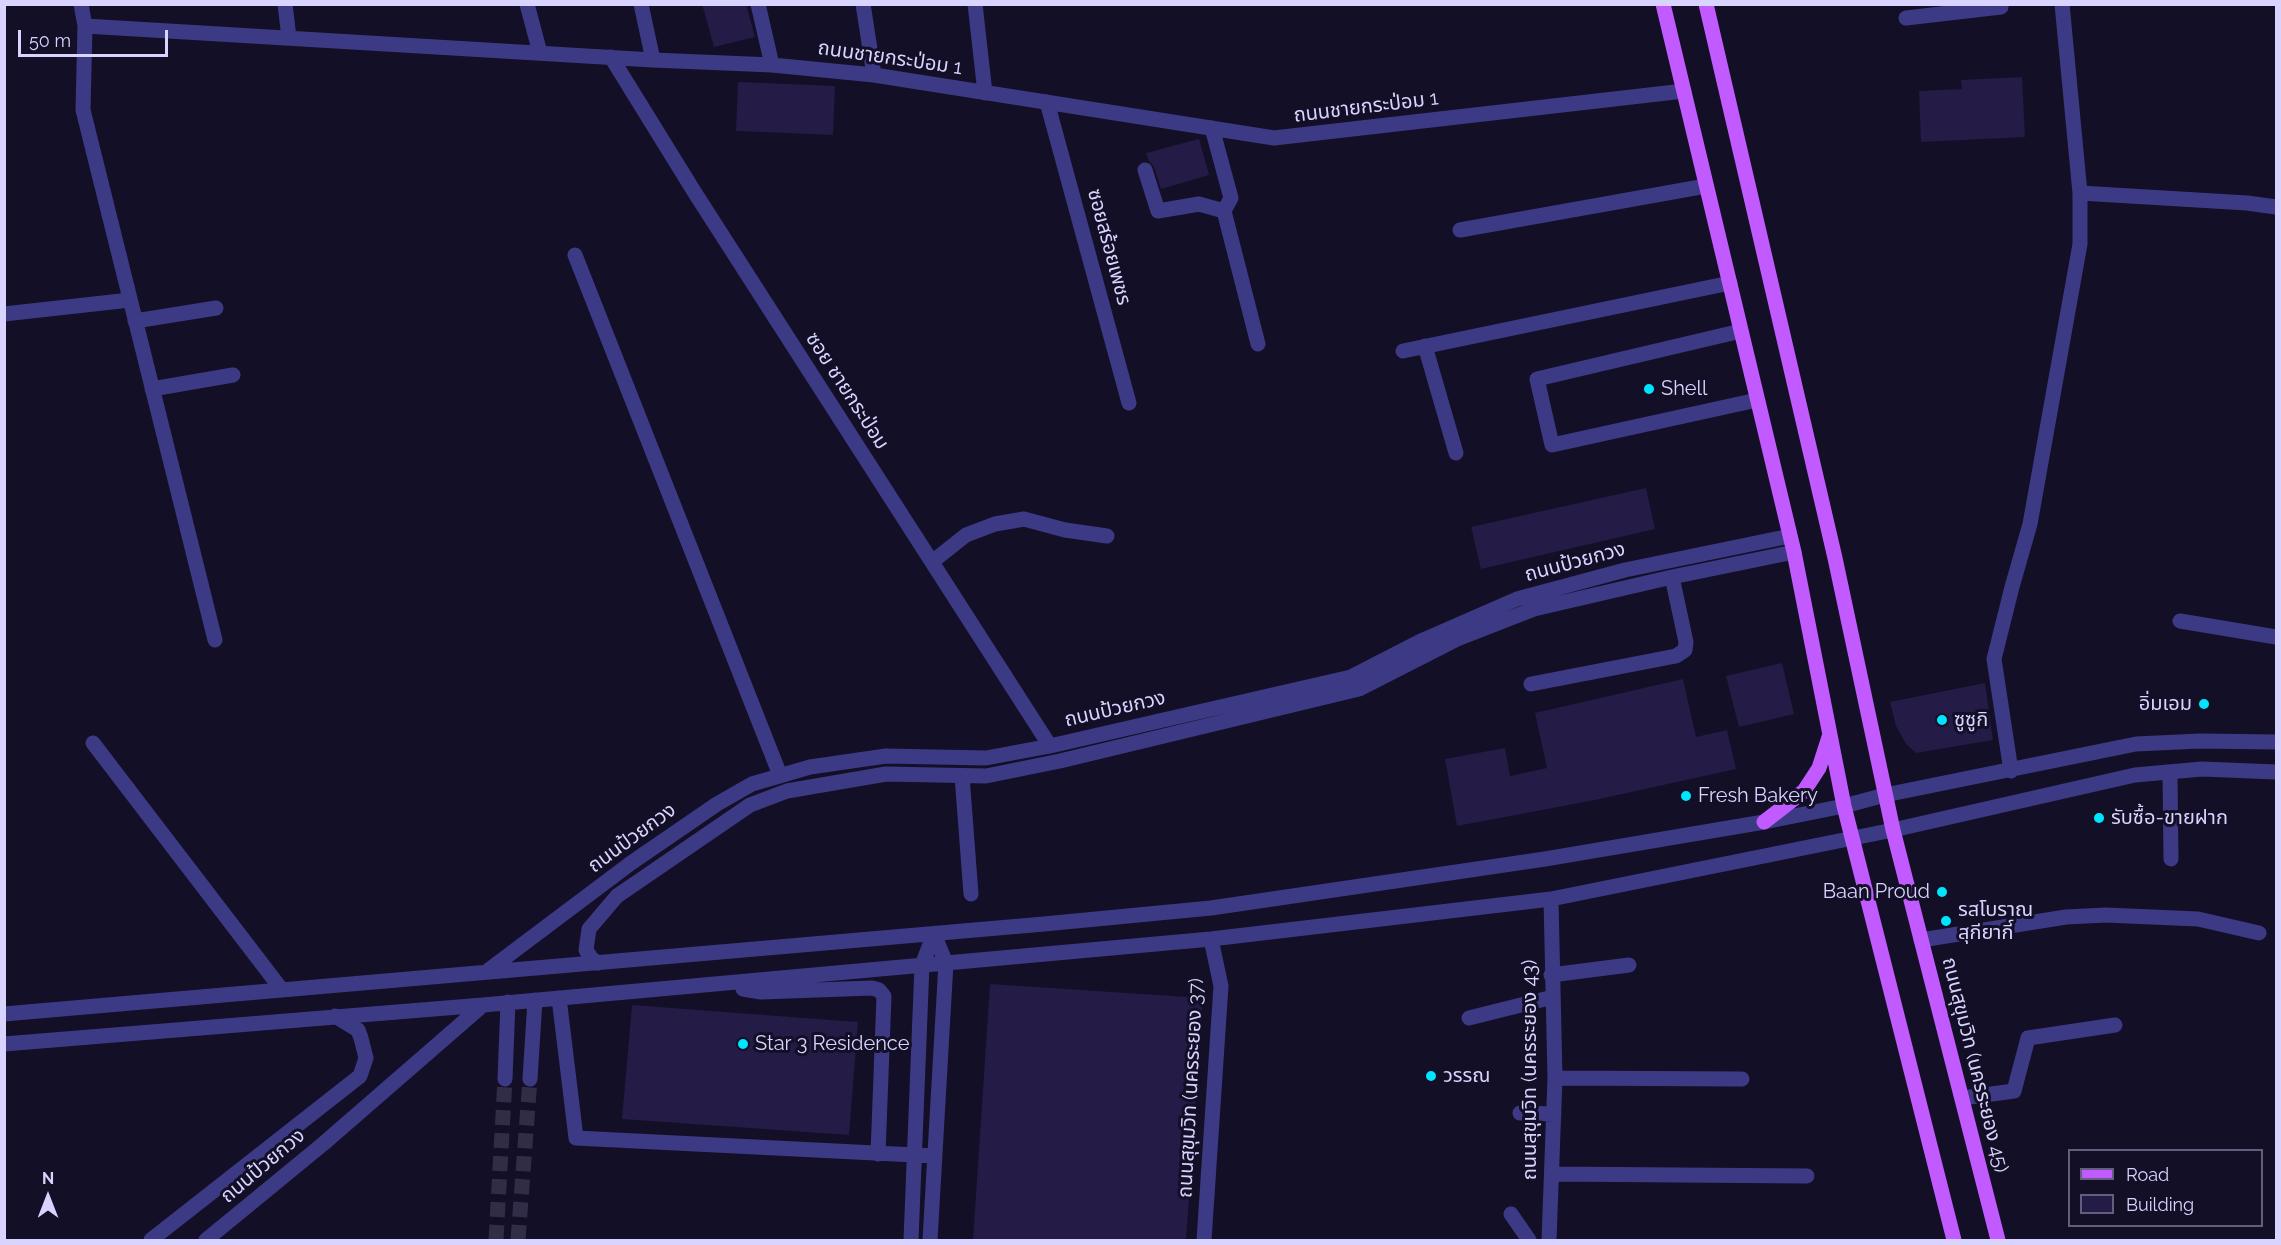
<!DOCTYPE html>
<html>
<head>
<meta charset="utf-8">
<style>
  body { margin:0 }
  #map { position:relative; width:2281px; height:1245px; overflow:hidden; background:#130f26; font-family:Raleway,sans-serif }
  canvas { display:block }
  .frame { position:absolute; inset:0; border:6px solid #d9d4ff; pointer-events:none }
  .legend { position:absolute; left:2068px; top:1149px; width:195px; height:78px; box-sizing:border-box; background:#130f26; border:2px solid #625e7d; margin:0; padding:8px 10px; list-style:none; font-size:18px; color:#d9d4ff }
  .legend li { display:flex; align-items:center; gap:12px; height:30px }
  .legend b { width:30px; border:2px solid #625e7d }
  .north { position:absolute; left:18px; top:1167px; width:60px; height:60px; -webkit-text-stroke:4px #130f26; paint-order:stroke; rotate:0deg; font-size:16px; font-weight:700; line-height:24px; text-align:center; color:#d9d4ff }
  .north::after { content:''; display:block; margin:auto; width:21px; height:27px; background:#d9d4ff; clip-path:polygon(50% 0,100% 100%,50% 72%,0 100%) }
  .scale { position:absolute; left:18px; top:30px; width:150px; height:27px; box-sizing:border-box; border:3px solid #d9d4ff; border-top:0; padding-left:8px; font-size:18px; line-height:21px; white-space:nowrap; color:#d9d4ff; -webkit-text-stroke:4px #130f26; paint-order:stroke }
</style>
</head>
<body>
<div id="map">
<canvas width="2281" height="1245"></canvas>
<div class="frame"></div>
<ul class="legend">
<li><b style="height:8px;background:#c25bff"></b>Road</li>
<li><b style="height:16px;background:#241b47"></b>Building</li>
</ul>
<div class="north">N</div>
<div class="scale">50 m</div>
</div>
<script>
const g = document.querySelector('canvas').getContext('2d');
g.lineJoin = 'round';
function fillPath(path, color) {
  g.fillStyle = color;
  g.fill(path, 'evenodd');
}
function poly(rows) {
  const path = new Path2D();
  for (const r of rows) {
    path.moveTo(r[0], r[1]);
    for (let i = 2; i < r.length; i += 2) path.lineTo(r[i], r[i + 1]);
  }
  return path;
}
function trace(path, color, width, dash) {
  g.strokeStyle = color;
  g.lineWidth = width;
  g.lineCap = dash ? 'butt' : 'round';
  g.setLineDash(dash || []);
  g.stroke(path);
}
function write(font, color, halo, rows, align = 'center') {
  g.font = font + ' Raleway,"Noto Sans Thai",sans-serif';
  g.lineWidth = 6;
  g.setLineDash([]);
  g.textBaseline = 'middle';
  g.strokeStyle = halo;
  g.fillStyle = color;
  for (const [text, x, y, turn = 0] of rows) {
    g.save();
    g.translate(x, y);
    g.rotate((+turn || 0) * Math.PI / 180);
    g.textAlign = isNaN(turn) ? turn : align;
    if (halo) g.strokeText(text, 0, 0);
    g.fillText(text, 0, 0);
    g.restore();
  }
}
fillPath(poly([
  [702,4,746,4,755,37,714,47],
  [2022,77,2025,137,1921,142,1919,91,1962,89,1961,80],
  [738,82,835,86,833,135,736,131],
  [1199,139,1209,175,1161,189,1154,167,1149,161,1146,153],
  [1646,488,1655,529,1481,569,1471,527],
  [1782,663,1794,714,1739,727,1726,676],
  [1683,679,1696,737,1727,730,1736,769,1595,800,1457,826,1445,759,1505,748,1510,776,1547,768,1535,713],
  [1985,683,1993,740,1916,753,1906,744,1896,726,1890,702],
  [990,984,1203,998,1186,1240,973,1240],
  [632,1005,858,1022,849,1135,622,1119]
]), '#241b47');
trace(poly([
  [496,1240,505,1079],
  [518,1240,530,1079]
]), '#312d47', 15, [15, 8]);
trace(poly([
  [81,4,85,26,83,110,215,640],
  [285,4,289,38],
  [527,4,540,53],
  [641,4,653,60],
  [758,4,772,65],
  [863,4,874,75],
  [975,4,985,93],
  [1906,18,2001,7,2001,4],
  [85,26,653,60,772,65,874,75,1274,138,1684,91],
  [611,57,695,193,1050,746],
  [1047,102,1129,403],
  [1212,128,1231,198,1224,211,1258,344],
  [1145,170,1158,211,1199,204,1224,211],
  [2080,193,2247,203,2276,207],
  [1460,230,1706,186],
  [575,255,780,775],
  [4,314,130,300],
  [135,321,216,308],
  [1741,331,1537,379,1552,445,1757,400],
  [1425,346,1456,453],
  [1403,351,1730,283],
  [152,389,233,375],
  [932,562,966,535,995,524,1024,519,1065,530,1107,536],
  [2180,621,2276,637],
  [1531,684,1676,656,1685,650,1686,642,1672,577],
  [93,743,282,990],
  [2011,771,1994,659,2012,587,2030,524,2080,244,2080,193,2062,4],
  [2170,772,2171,859],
  [962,776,971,894],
  [1921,940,2066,917,2106,915,2198,919,2259,933],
  [598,963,591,958,586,950,589,929,617,896,750,805,787,791,886,774,986,776,1060,761,1359,689,1457,639,1534,609,1672,577,1794,552],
  [486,972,631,863,717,804,752,784,810,767,886,756,986,758,1050,746,1351,677,1423,640,1517,599,1625,570,1790,536],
  [1551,975,1629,965],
  [741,982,743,989,761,992,872,988,879,990,884,996,878,1154],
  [559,998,576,1138,935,1156],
  [4,1014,1044,924,1211,908,1545,859,1764,822,1844,806,1885,795,2136,744,2200,741,2276,742],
  [1469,1018,1553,997],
  [4,1044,483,1005,1211,939,1551,899,1893,830,2135,775,2202,769,2276,772],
  [1555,1078,1742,1079],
  [505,1079,508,1002],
  [530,1079,535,1000],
  [1962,1098,2014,1091,2028,1038,2115,1025],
  [1520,1113,1554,1114],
  [1552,1174,1807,1176],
  [1511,1214,1529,1240],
  [151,1240,360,1076,366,1058,361,1038,358,1030,335,1016],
  [206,1240,323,1144,483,1005],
  [911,1240,922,965,934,934],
  [930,1240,946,963,934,934],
  [1204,1240,1221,986,1211,939],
  [1549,1240,1555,1078,1551,899]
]), '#3d3a85', 15);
trace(poly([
  [1663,4,1794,552,1844,806,1954,1240],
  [1706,4,1835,558,1893,830,1998,1240],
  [1764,822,1804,791,1819,768,1829,737]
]), '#c25bff', 15);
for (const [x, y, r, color] of [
  [1649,389,6,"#00e5ff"],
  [2204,704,6,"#00e5ff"],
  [1942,720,6,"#00e5ff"],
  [1686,796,6,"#00e5ff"],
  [2099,818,6,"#00e5ff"],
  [1942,892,6,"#00e5ff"],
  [1946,921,6,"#00e5ff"],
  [743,1044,6,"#00e5ff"],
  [1431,1076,6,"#00e5ff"]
]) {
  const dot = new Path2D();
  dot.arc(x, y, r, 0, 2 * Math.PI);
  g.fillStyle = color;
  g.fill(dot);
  trace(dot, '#130f26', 2);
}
write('20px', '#d9d4ff', '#130f26', [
  ["ถนนชายกระป่อม 1",890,58,8],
  ["ถนนชายกระป่อม 1",1366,107,-7],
  ["ซอยสร้อยเพชร",1109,247,75],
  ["ซอย ชายกระป่อม",847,391,57],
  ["ถนนป้วยกวง",1575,562,-15],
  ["ถนนป้วยกวง",1115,709,-13],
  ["ถนนป้วยกวง",632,838,-36],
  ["ถนนสุขุมวิท (นครระยอง 45)",1975,1065,76],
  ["ถนนสุขุมวิท (นครระยอง 43)",1530,1070,-90],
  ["ถนนสุขุมวิท (นครระยอง 37)",1191,1088,-87],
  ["ถนนป้วยกวง",263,1166,-40]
]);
write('20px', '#d9d4ff', '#130f26', [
  ["Shell",1661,389],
  ["อิ่มเอม",2192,704,"right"],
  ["ซูซูกิ",1954,720],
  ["Fresh Bakery",1698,796],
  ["รับซื้อ-ขายฝาก",2111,818],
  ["Baan Proud",1930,892,"right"],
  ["รสโบราณ",1958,910],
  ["สุกียากี์",1958,933],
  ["Star 3 Residence",755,1044],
  ["วรรณ",1443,1076]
], 'left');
</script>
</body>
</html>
